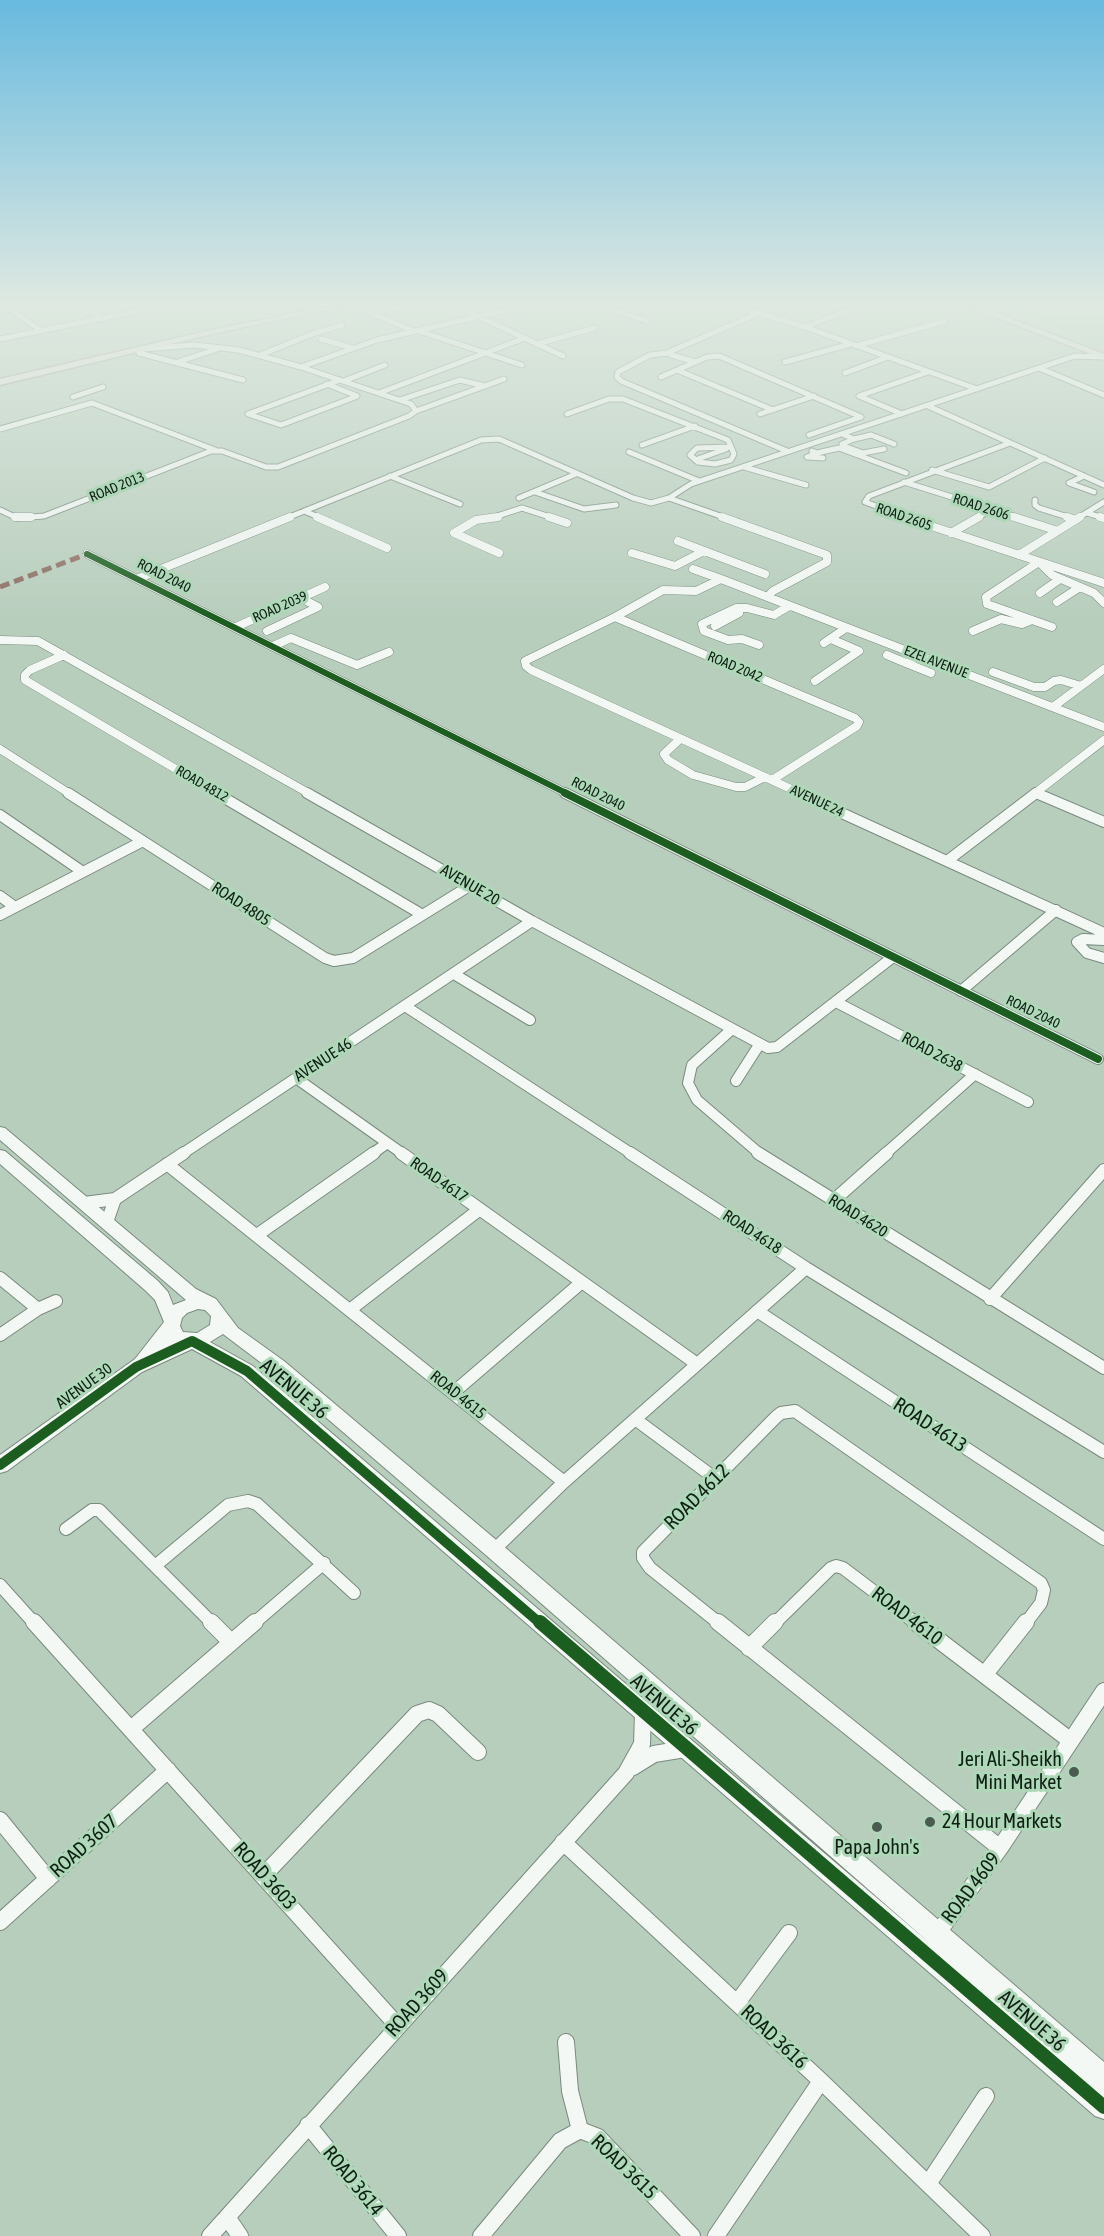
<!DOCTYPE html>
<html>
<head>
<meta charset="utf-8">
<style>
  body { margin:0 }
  canvas { display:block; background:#b8cebd }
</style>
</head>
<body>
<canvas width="1104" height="2236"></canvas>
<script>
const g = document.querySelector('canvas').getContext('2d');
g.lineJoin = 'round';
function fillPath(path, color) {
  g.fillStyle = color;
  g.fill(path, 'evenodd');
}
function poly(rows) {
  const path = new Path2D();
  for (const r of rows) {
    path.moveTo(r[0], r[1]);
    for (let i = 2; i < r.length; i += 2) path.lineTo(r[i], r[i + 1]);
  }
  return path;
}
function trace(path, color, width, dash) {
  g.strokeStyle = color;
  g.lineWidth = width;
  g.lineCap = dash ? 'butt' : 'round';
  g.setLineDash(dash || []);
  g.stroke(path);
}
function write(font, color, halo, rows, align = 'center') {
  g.font = font + ' "Asap Condensed",sans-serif';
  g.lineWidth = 6;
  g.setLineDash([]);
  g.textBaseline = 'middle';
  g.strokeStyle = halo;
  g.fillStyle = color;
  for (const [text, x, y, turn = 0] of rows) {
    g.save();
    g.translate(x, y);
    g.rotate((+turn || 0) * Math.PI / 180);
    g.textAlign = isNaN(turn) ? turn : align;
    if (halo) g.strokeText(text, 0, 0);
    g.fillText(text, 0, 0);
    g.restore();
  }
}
fillPath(poly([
  [997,306,1096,306,1104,316,1104,341,1089,340]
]), '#aacfb3');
const streetFar4 = poly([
  [5,306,42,331],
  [85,306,103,319],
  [456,306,563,356],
  [602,306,647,321],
  [736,306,805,327,977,389],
  [392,309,407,306],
  [368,312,414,331],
  [805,327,859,306],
  [419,331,522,365],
  [0,339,162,306],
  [321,339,353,348],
  [537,344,594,328],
  [856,346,945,321],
  [139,353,243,380],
  [668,353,650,355,618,372,617,377,621,381,787,451],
  [260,355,312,334,342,325],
  [178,362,217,349],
  [696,362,671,355,669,352,759,313],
  [785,362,851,344],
  [301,367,377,340,524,306],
  [1039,368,1104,395],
  [677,370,773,410],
  [845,373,888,357],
  [661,377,707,357,719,356,861,417,809,435],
  [340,380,248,414,281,425,355,397],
  [344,381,385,365],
  [327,384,357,396,355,397],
  [379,393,525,338],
  [73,397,103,387],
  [400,400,460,380,485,386],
  [928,406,1104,485],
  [416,411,504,379],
  [567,414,609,399,623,399,728,440,729,442,734,454,731,460,715,464,698,462,690,455,697,448,731,447],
  [760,414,814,396],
  [902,414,859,396,928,372],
  [0,429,92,403,215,450],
  [842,434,854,439,842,444,844,446,863,453,884,449],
  [854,439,871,435,894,444],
  [642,445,695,426],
  [812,451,817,453,807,457,823,458],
  [629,452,699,481],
  [817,453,839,448,906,473],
  [695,460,726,449],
  [744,467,806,485],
  [932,470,989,487,1045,458],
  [390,476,460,504],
  [1084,476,1069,483,1094,492],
  [904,482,1019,518],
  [535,492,584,509,616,505],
  [519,498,576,474],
  [669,498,726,518],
  [1035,500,1035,505,1039,508,1071,518],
  [0,510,17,518,44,516,211,451,222,451,266,467,278,467,409,416,416,411,411,404,301,367,239,350,194,345,142,349],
  [304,511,321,518],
  [1087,513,1104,518],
  [287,518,481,440,499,439,633,498,651,503,669,498,691,484,1075,356,1104,357],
  [491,518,522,508,553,518],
  [909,518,865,502,869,496,1010,443],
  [976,518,984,514],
  [1078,518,1104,502]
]);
const streetFar3 = poly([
  [15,517,31,517],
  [317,517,387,548],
  [498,517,476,520,454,533,499,553],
  [549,517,567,523],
  [722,517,827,555,827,562,773,591,768,596],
  [904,517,1104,583],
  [1014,517,1058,531],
  [1067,517,1076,520],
  [1100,517,1104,518],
  [951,533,979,517],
  [678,541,765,574],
  [632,553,675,566,704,551],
  [87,554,568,794],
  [1019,555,1080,517],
  [693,569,721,579],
  [139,578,290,517],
  [1040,593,1060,579],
  [1057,602,1080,587],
  [615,617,663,590,696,591,721,579,1104,727],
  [715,626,739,613],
  [236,627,325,587],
  [1052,627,987,604,986,597,1039,562,1052,575,1094,593,1104,603],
  [267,631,318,607,301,598],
  [973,631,1001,619,1022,624,1032,620],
  [0,640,38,641,310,794],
  [824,643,846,628],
  [759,645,742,639,728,640,704,631,702,624,736,608,747,608,774,615,789,606],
  [273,646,291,638,357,665,389,652],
  [64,655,30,670,25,675,25,680,218,794],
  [887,655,906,663],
  [919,656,906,663,931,673],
  [993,672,1034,687,1045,687,1054,681,1061,680,1081,686],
  [815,681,859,651,831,639],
  [1053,707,1104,669],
  [680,739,664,754,668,760,693,775,736,787,745,787,765,777],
  [0,749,70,794],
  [772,780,857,726,859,722,855,718,615,617,525,661,526,666,531,670,802,794],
  [1036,793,1039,794],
  [1034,794,1104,740]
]);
const streetFar2 = poly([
  [68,793,325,958,334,961,353,958,471,885],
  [216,793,421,914],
  [307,793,532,921,768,1048,777,1047,893,957],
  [565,793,1098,1059],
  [798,793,1104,933],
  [1036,793,1104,822],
  [0,815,83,872],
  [947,861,1036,793],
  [0,896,15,907],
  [0,915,143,841],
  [1104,940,1083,939,1077,942,1087,953,1104,958],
  [454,974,530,1020],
  [961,991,1056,910],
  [836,1002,1028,1102],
  [405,1006,632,1154],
  [731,1030,692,1065,688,1083,697,1100,760,1154],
  [296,1078,403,1154],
  [736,1081,759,1045],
  [182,1154,532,921],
  [372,1154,386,1144],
  [885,1154,975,1074]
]);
const streetFar1 = poly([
  [401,1153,697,1364],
  [630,1153,806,1268,1104,1452],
  [758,1153,1104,1368],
  [167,1164,564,1482],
  [833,1201,887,1153],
  [84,1203,115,1199,184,1153],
  [107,1222,115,1199],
  [257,1235,374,1153],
  [0,1278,38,1309],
  [990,1299,1104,1170],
  [351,1309,480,1209],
  [757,1311,1104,1539],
  [0,1335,38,1309,56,1301],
  [454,1392,582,1282],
  [635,1419,716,1479],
  [66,1529,92,1510,99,1510,213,1624],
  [494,1550,564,1482,806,1268],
  [155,1566,228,1505,248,1501,257,1504,354,1593],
  [0,1585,35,1624],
  [253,1624,324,1563],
  [720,1624,650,1568,643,1558,643,1552,776,1417,781,1413,795,1411,1041,1583,1044,1590,1041,1603,1025,1624],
  [774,1624,831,1568,836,1566,843,1568,917,1624]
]);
const street = poly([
  [34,1622,397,2025],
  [211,1622,231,1642],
  [718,1622,1000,1848],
  [915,1622,1071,1741],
  [749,1648,775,1622],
  [985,1674,1026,1622],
  [131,1729,255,1622],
  [633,1767,654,1754,685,1749],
  [0,1820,48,1879],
  [563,1842,821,2081,982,2236],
  [264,1875,417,1714,429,1710,438,1714,478,1752],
  [0,1922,168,1770],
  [937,1934,1000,1848,1104,1691],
  [737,2003,789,1933],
  [566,2042,570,2091,580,2130],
  [308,2125,398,2236],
  [928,2184,986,2096],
  [227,2217,240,2236],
  [210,2236,626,1773,642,1744,643,1713],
  [481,2236,560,2141,580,2130,598,2137,692,2236],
  [716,2236,821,2081]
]);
const secondary = poly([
  [0,1127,5,1128,196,1289,216,1299,238,1328,284,1361,501,1544,1104,2062,1104,2119,1095,2116,241,1376,192,1349,142,1372,7,1471,0,1473,0,1455,135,1359,164,1322,155,1300,146,1291,0,1164,0,1150,5,1151,158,1281,168,1292,173,1305,186,1300,0,1140,0,1127],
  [198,1309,205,1310,211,1316,210,1325,197,1333,183,1332,180,1326,182,1318,187,1313,198,1309],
  [223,1334,272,1371,487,1556,932,1945,253,1366,210,1342,223,1334]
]);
const primary = poly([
  [330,306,347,306,216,333,0,385,0,379,216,329,330,306],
  [966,306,978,306,1104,354,1104,359,966,306]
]);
trace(streetFar4, '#798a7d', 7);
trace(streetFar3, '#798a7d', 9);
trace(streetFar2, '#798a7d', 12);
trace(streetFar1, '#798a7d', 14);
trace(street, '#798a7d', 18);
trace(secondary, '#798a7d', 2);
trace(primary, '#9f9b90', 3);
trace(streetFar4, '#f4f8f5', 5);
trace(streetFar3, '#f4f8f5', 8);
trace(streetFar2, '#f4f8f5', 10);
trace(streetFar1, '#f4f8f5', 12);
trace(street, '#f4f8f5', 16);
fillPath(secondary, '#f4f8f5');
fillPath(primary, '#eae5e1');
trace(poly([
  [0,587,87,554]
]), '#8d6e63', 5, [10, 5]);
trace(poly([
  [87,554,568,794]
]), '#1b5e20', 6);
trace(poly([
  [565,793,1098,1059]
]), '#1b5e20', 8);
trace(poly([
  [0,1465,136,1367,192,1341,247,1371,541,1624]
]), '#1b5e20', 10);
trace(poly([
  [540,1622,1104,2107]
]), '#1b5e20', 14);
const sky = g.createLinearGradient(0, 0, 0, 619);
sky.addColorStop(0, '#68badf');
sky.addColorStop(0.49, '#dfe9e1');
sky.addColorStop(1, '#dfe9e100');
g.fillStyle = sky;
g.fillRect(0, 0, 1104, 619);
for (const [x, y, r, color] of [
  [1074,1772,6,"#4a5c4f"],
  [930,1822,6,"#4a5c4f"],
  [877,1827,6,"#4a5c4f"]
]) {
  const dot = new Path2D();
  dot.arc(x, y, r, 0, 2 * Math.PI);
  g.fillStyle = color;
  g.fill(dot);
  trace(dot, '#aed8b8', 2);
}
write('14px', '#0f1f14', '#aed8b8', [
  ["ROAD 2013",117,487,-22],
  ["ROAD 2606",981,507,18],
  ["ROAD 2605",904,517,19],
  ["ROAD 2040",164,576,27],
  ["ROAD 2039",280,607,-24],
  ["EZEL AVENUE",936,662,21],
  ["ROAD 2042",735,667,23],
  ["ROAD 4812",202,784,30],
  ["ROAD 2040",598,794,27],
  ["AVENUE 24",817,801,25],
  ["ROAD 2040",1033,1012,26]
]);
write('16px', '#0f1f14', '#aed8b8', [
  ["AVENUE 20",470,885,30],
  ["ROAD 4805",241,904,33],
  ["ROAD 2638",932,1052,28],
  ["AVENUE 46",323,1060,-33],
  ["ROAD 4617",439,1180,35],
  ["ROAD 4620",858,1216,32],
  ["ROAD 4618",752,1232,33],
  ["AVENUE 30",84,1386,-36],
  ["ROAD 4615",458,1395,39]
]);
write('20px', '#0f1f14', '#aed8b8', [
  ["AVENUE 36",294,1389,40],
  ["ROAD 4613",930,1425,33],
  ["ROAD 4612",697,1497,-45],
  ["ROAD 4610",907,1616,37],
  ["AVENUE 36",664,1705,41],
  ["ROAD 3607",84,1846,-42],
  ["ROAD 3603",265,1876,48],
  ["ROAD 4609",971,1888,-53],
  ["ROAD 3609",417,2003,-48],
  ["AVENUE 36",1032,2021,41],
  ["ROAD 3616",774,2037,43],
  ["ROAD 3615",624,2167,44],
  ["ROAD 3614",353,2181,51]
]);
write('20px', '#0f1f14', '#aed8b8', [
  ["Jeri Ali-Sheikh",1062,1760],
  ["Mini Market",1062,1783],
  ["24 Hour Markets",942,1822,"left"],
  ["Papa John's",877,1848,"center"]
], 'right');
</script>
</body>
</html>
